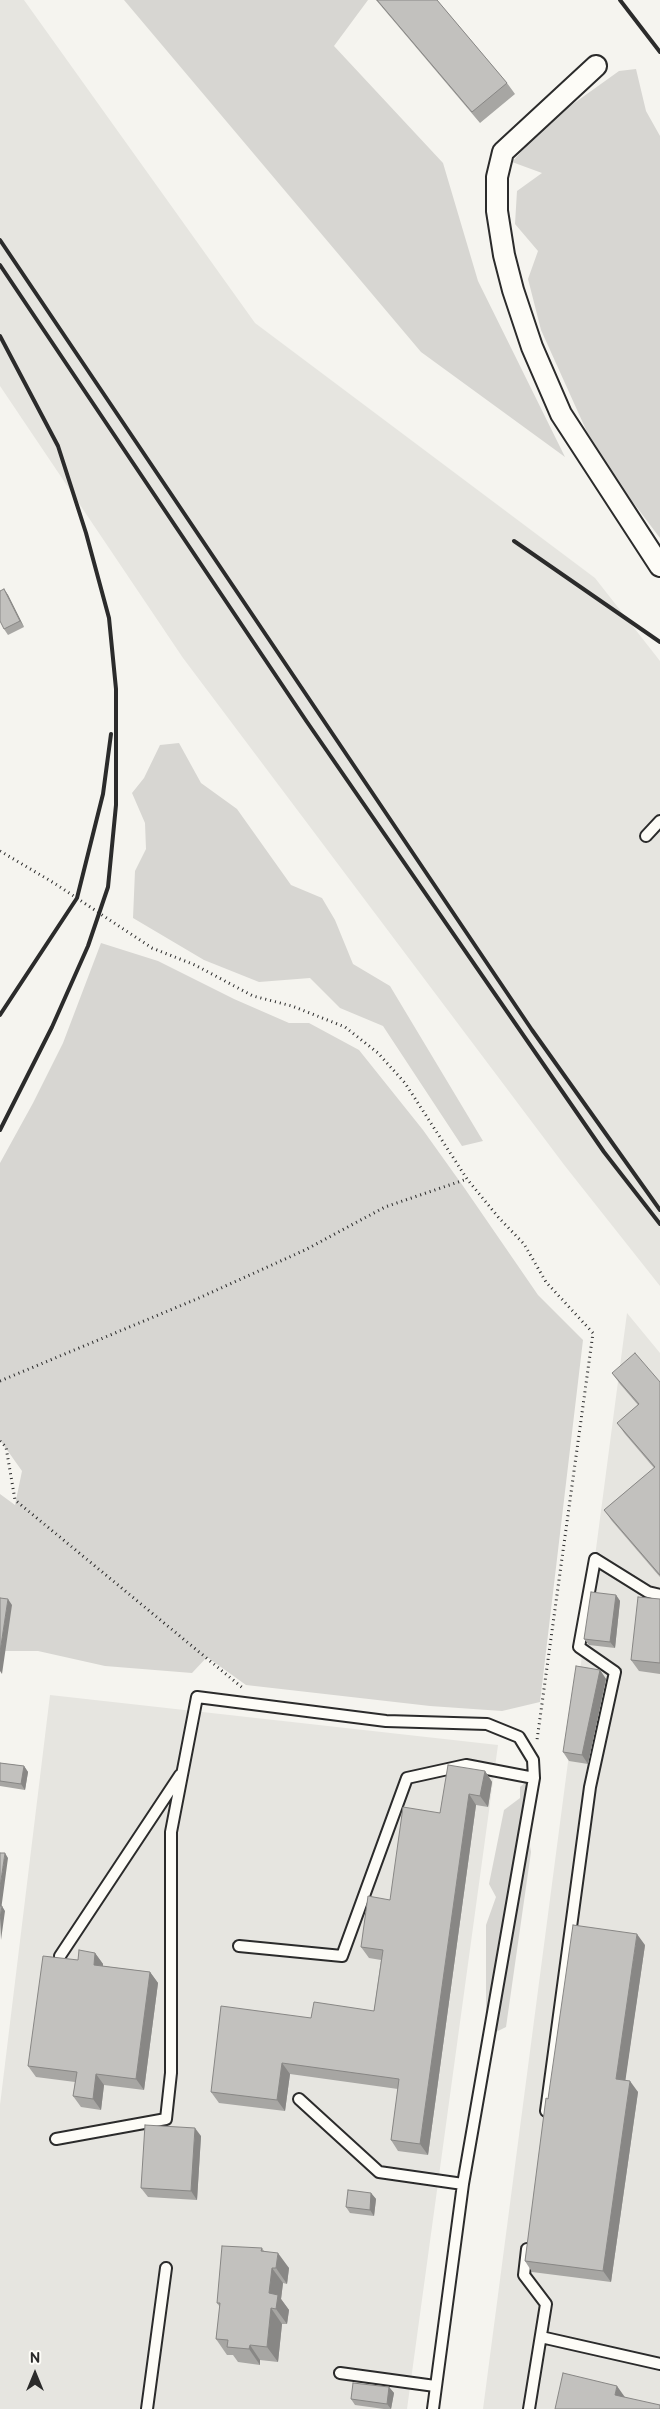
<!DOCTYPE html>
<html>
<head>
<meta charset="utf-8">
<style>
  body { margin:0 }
  #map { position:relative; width:660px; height:2409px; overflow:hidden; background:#f5f4ef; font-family:"Balsamiq Sans",sans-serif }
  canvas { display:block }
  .north { position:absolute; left:10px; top:2349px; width:50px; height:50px; -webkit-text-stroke:4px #fdfcf7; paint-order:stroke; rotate:0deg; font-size:14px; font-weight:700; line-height:20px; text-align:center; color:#2b2b2b }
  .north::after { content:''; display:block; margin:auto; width:18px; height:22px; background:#2b2b2b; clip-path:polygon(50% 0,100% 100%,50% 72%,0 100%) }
</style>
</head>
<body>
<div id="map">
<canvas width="660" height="2409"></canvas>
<div class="north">N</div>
</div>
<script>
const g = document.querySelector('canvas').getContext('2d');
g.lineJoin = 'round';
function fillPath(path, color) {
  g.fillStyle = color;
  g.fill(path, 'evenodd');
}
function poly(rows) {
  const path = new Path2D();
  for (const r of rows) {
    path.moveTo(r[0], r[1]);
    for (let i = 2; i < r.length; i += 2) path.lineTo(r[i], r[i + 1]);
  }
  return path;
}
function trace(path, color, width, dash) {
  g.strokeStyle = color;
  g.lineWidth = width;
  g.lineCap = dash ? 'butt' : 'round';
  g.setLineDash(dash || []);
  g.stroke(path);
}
fillPath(poly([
  [0,0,24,0,255,323,595,578,660,661,660,1286,565,1166,183,658,0,386],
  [627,1313,660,1353,660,2409,483,2409],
  [50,1695,498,1745,407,2409,0,2409,0,2105]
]), '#e6e5e0');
fillPath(poly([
  [124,0,368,0,334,46,443,163,478,281,565,457,421,352],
  [636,69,646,111,660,136,660,538,632,501,587,432,541,330,528,279,538,251,515,224,517,191,542,173,512,162,543,127,566,109,619,71],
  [179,743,201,783,237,809,291,885,322,898,335,920,353,964,390,986,483,1141,462,1146,383,1026,340,1008,310,978,259,982,204,960,133,918,135,871,146,849,145,823,132,793,144,778,160,745],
  [101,943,158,961,234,999,289,1023,309,1023,359,1050,423,1130,463,1186,538,1295,583,1340,540,1702,502,1711,430,1706,246,1685,207,1657,192,1673,105,1666,38,1651,4,1651,0,1646,0,1494,15,1505,22,1471,0,1440,0,1163,33,1103,63,1043],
  [528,1780,537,1799,527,1828,531,1852,506,2027,496,2032,486,2017,486,1925,496,1897,489,1884,504,1810,520,1798,520,1787]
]), '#d7d6d2');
const lane = poly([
  [646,836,660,821],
  [239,1946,342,1956,407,1778,466,1765,534,1778],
  [60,1956,180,1775],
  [299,2099,379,2172,463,2184],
  [546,2111,590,1787,615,1672,579,1647,595,1559,648,1592,660,1595],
  [56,2139,166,2119,171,2073,171,1832,197,1697,386,1721,487,1724,519,1737,533,1760,534,1778,463,2184,433,2409],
  [527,2249,524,2275,546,2304,529,2409],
  [541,2337,660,2364],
  [340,2373,435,2386],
  [147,2409,166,2268]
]);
const street = poly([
  [596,66,503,152,497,177,497,211,504,255,513,290,532,347,561,414,660,566]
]);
trace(lane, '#2b2b2b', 14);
trace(street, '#2b2b2b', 24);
trace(poly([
  [0,851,54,883,152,948,195,965,253,996,292,1006,345,1027,378,1053,405,1083,467,1179,499,1218,524,1244,546,1282,593,1333,537,1740],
  [0,1381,199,1298,305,1250,385,1207,467,1179],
  [0,1441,6,1447,15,1500,244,1689]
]), '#2b2b2b', 3, [1, 4]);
trace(lane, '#fdfcf7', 10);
trace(street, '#fdfcf7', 20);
trace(poly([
  [620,0,660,52],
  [0,240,532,1030,660,1210],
  [0,265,307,722,604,1152,660,1224],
  [0,336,58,446,86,533,109,618,116,689,116,805,108,887,88,946,52,1027,0,1130],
  [514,541,660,642],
  [0,1015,77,898,103,794,111,734]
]), '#2b2b2b', 4);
fillPath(poly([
  [376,0,437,0,507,83,515,94,480,123],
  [4,589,8,595,24,627,8,635,4,629],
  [612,1373,660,1382,660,1577,612,1521,604,1510,654,1468,625,1434,617,1423,638,1405,620,1384],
  [616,1595,620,1601,615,1648,589,1645,584,1639],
  [660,1599,660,1674,639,1671,631,1660],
  [600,1670,606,1679,588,1764,569,1761,563,1752],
  [0,1763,24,1766,28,1772,25,1790,0,1786],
  [485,1771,492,1782,488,1807,476,1805,428,2155,398,2151,391,2140,398,2089,290,2074,285,2111,219,2103,211,2092,311,2018,374,2011,381,1960,369,1958,361,1947,390,1900,440,1813],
  [645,1945,625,2080,638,2092,611,2282,532,2272,525,2261,548,2099],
  [95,1953,103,1964,103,1966,150,1972,158,1983,144,2090,104,2085,101,2110,81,2107,73,2096,75,2082,36,2077,28,2066,78,1960],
  [201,2136,197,2200,148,2197,141,2188],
  [371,2193,376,2199,374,2216,350,2213,346,2207],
  [262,2248,264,2251,289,2268,287,2284,283,2283,281,2299,289,2310,287,2324,282,2324,278,2362,260,2360,260,2365,238,2362,233,2355,227,2355,216,2339,220,2307,217,2303],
  [389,2387,394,2393,391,2409,384,2409,355,2405,351,2399]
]), '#a7a6a3');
fillPath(poly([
  [4,589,8,595,24,627,20,621],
  [616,1595,620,1601,615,1648,610,1642],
  [8,1599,12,1605,2,1674,0,1671,0,1652],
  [600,1670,606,1679,588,1764,582,1755],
  [24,1766,28,1772,25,1790,21,1784],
  [485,1771,492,1782,488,1807,480,1796],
  [469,1794,476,1805,428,2155,420,2144],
  [5,1853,8,1858,1,1910,0,1909,0,1887],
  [2,1906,5,1911,1,1940,0,1918],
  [637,1934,645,1945,624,2090,616,2079],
  [95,1953,103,1964,102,1976,94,1965],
  [150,1972,158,1983,144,2090,136,2079],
  [282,2063,290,2074,285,2111,277,2100],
  [96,2074,104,2085,101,2110,93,2099],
  [630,2081,638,2092,611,2282,603,2271],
  [195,2128,201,2136,197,2200,191,2191],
  [371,2193,376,2199,374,2216,370,2210],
  [278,2253,289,2268,287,2284,276,2268],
  [272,2268,283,2283,281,2299,289,2310,287,2324,276,2309,269,2293],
  [271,2308,282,2324,278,2362,267,2347],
  [250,2345,260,2360,260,2365,249,2349],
  [617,2386,627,2400,615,2395],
  [389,2387,394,2393,391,2409,387,2404]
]), '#888785');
const building = poly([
  [377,0,437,0,507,83,472,112,377,0],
  [4,589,20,621,4,629,0,621,0,591,4,589],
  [635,1353,660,1382,660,1575,604,1510,655,1467,617,1423,639,1404,612,1373,635,1353],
  [591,1592,616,1595,610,1642,584,1639,591,1592],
  [638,1597,660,1599,660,1663,631,1660,638,1597],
  [0,1598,8,1599,0,1652,0,1598],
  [576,1666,600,1670,582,1755,563,1752,576,1666],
  [0,1763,24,1766,21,1784,0,1781,0,1763],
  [448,1765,485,1771,480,1796,469,1794,420,2144,391,2140,399,2079,282,2063,277,2100,211,2092,221,2006,311,2018,314,2002,374,2011,383,1950,361,1947,368,1896,390,1900,403,1807,440,1813,448,1765],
  [0,1853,5,1853,0,1887,0,1853],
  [0,1906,2,1906,0,1918,0,1906],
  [573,1925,637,1934,616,2079,630,2081,603,2271,525,2261,546,2098,548,2099,573,1925],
  [79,1950,95,1953,94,1965,150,1972,136,2079,96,2074,93,2099,73,2096,77,2072,28,2066,43,1956,78,1960,79,1950],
  [145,2125,195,2128,191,2191,141,2188,145,2125],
  [348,2190,371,2193,370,2210,346,2207,348,2190],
  [222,2246,262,2248,261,2251,278,2253,276,2268,272,2268,269,2293,278,2295,276,2309,271,2308,267,2347,250,2345,249,2349,227,2347,228,2340,216,2339,220,2303,217,2303,222,2246],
  [563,2373,617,2386,615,2395,660,2405,660,2409,555,2409,563,2373],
  [353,2383,389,2387,387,2404,351,2399,353,2383]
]);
fillPath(building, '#c2c1be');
trace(building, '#888785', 1);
</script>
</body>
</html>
